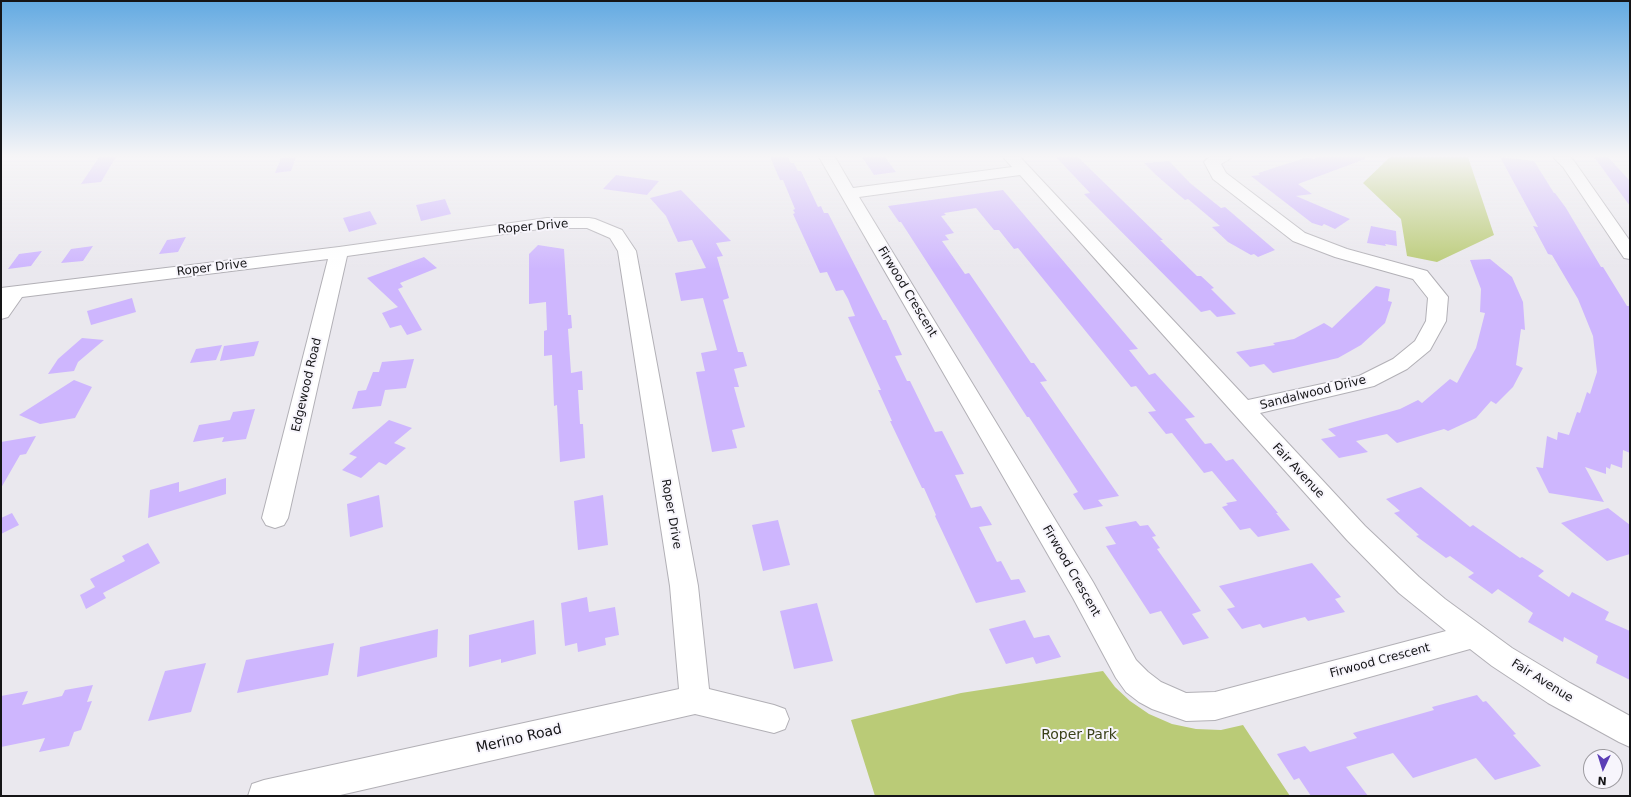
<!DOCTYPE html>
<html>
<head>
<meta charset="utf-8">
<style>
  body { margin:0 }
  #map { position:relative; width:1631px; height:797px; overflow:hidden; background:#eae8ee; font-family:"DejaVu Sans",sans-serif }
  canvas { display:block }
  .frame { position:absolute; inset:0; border:2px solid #151517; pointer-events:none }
  .north { position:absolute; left:1583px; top:749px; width:40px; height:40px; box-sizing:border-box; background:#f7f5fc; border:1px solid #9d9ba0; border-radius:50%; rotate:184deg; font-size:11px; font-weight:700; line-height:16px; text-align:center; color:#151517 }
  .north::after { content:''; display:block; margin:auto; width:14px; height:18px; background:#5b3eb6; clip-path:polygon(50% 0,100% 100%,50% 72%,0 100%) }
</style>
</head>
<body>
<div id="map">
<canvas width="1631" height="797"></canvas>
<div class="frame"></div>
<div class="north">N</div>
</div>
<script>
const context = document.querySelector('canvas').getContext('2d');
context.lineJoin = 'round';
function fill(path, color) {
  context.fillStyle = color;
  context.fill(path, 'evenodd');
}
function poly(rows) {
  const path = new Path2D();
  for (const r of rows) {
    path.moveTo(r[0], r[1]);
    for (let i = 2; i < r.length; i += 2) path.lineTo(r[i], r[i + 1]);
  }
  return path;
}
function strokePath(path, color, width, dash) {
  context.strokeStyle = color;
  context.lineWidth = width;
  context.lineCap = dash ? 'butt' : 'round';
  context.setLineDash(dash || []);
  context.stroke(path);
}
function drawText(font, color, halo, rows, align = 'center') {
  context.font = font + ' "DejaVu Sans",sans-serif';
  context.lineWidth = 4;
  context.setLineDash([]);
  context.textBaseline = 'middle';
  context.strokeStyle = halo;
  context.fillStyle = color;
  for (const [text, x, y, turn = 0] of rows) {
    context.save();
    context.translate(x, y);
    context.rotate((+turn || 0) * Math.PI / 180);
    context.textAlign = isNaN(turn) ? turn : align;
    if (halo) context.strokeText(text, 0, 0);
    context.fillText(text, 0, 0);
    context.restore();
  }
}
fill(poly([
  [1390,157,1468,157,1494,235,1437,262,1407,256,1401,219,1363,183],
  [1103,671,1115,687,1130,701,1149,714,1172,724,1196,729,1221,730,1243,725,1290,796,875,796,851,720,961,693]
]), '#bacb77');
fill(poly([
  [99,157,116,157,101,182,81,184],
  [296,157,291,171,275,173,281,158],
  [770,157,788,157,791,163,794,163,798,171,801,171,818,207,821,206,824,213,828,213,883,320,886,320,902,355,895,356,907,381,910,381,935,432,942,431,964,474,955,475,971,508,981,506,992,525,979,527,997,562,1001,561,1011,580,1019,579,1026,592,976,603,935,516,936,515,924,488,922,488,890,421,892,421,878,390,881,390,848,317,855,316,848,299,843,290,836,291,827,272,820,273,793,214,795,213,793,210,795,209,783,180,780,180],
  [862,157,885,157,896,172,874,175],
  [1056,157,1078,157,1163,240,1160,240,1197,276,1201,276,1214,288,1211,289,1236,314,1217,317,1210,310,1201,312,1084,194,1090,193],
  [1308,157,1314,159,1317,157,1365,157,1365,159,1298,184,1312,194,1296,196,1350,219,1335,229,1324,224,1322,226,1312,223,1251,176,1260,175,1258,173],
  [1500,157,1534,161,1554,193,1555,193,1566,208,1601,267,1603,267,1627,306,1630,306,1630,453,1623,450,1622,468,1611,464,1610,469,1606,467,1606,474,1585,467,1604,502,1549,493,1536,467,1543,468,1547,436,1557,440,1558,432,1569,435,1577,412,1580,413,1587,392,1590,394,1597,372,1593,336,1578,299,1552,255,1548,254,1533,226,1538,227],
  [1594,157,1608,157,1630,181,1630,206],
  [1169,161,1190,183,1221,208,1225,207,1275,250,1258,257,1254,254,1251,255,1228,242,1212,227,1220,226,1188,199,1185,200,1179,195,1156,175,1144,163],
  [616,175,659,181,647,195,603,189],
  [681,190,731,241,716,243,723,256,717,257,729,298,723,300,738,352,743,352,747,366,734,369,739,387,734,387,745,427,732,430,737,448,712,452,696,372,705,371,701,353,717,350,703,298,681,301,675,273,706,268,692,240,678,242,666,216,650,198],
  [1003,190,1138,349,1129,350,1149,375,1155,373,1195,417,1185,419,1205,444,1211,443,1226,461,1233,459,1278,513,1276,513,1290,530,1258,537,1250,528,1240,530,1222,507,1228,505,1226,503,1237,501,1212,471,1204,473,1172,433,1166,434,1148,412,1156,411,1136,386,1131,387,1018,248,1014,249,999,230,994,230,976,208,944,213,946,215,941,216,954,233,945,235,949,240,942,241,965,274,969,273,1031,363,1034,363,1047,381,1040,382,1119,496,1098,500,1103,506,1084,510,1073,494,1078,492,1029,417,1027,417,901,222,899,222,888,206],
  [445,199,451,214,421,221,416,205],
  [370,211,377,224,349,232,343,218],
  [1371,226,1396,231,1397,246,1385,244,1386,246,1367,243],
  [186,237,178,252,159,254,167,240],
  [538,245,564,249,568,315,571,315,572,328,568,329,571,373,582,371,583,390,578,390,580,424,583,424,585,458,560,462,557,405,554,406,552,355,544,356,544,331,547,330,546,302,529,304,529,254],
  [93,246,83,261,61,263,71,249],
  [42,251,31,266,8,269,19,254],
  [424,257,437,268,400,283,403,287,398,289,422,330,407,335,401,325,390,328,382,313,398,307,367,278],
  [1490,259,1512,277,1523,302,1525,330,1521,329,1516,365,1523,368,1513,387,1496,404,1491,401,1476,418,1448,431,1444,429,1397,443,1387,434,1356,441,1368,452,1339,458,1321,439,1336,436,1328,429,1400,409,1418,400,1422,403,1450,379,1457,383,1476,348,1485,313,1480,312,1481,289,1470,260],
  [1376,286,1390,289,1388,301,1392,302,1385,323,1361,345,1338,358,1273,373,1264,364,1250,367,1236,352,1275,345,1273,343,1294,339,1324,323,1332,328],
  [132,298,136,312,91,325,87,311],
  [82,338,104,340,78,362,74,371,48,374,58,359],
  [259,341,254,356,220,361,224,346],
  [222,345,216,360,190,363,196,349],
  [414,359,406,388,385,390,381,406,352,409,358,391,366,390,373,372,379,372,382,362],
  [74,380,92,387,75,418,40,424,19,415],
  [255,409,246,439,222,442,224,437,193,442,199,425,230,420,233,412],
  [389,420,412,428,394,443,406,448,386,465,379,462,361,478,342,470,357,457,349,454],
  [36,436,26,454,20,455,1,488,1,442],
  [226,478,226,494,148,518,150,490,179,482,179,492],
  [1421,487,1470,527,1473,525,1520,558,1522,557,1544,571,1538,576,1569,597,1572,592,1609,612,1605,620,1630,631,1630,680,1596,663,1598,656,1564,637,1563,642,1528,622,1533,613,1498,589,1492,594,1468,577,1474,573,1450,556,1446,558,1416,536,1419,535,1394,513,1400,511,1386,499],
  [379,495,383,527,350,537,347,504],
  [603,495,608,545,578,550,574,501],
  [1608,508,1630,525,1630,554,1607,561,1561,523],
  [12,513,19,525,1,534,1,518],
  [778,520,790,565,763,571,752,525],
  [1136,521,1140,526,1148,525,1156,536,1152,537,1160,548,1157,549,1201,611,1192,614,1209,638,1183,645,1161,611,1150,614,1106,546,1116,544,1105,527],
  [148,543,160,563,103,593,106,598,86,609,80,595,95,587,90,579,125,561,122,556],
  [1312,563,1341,597,1335,599,1345,612,1308,621,1305,617,1263,628,1260,624,1242,629,1227,609,1235,607,1219,586],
  [587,597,589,612,615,607,619,635,605,638,606,645,578,652,577,643,565,646,561,603],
  [817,603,833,661,794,669,780,611],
  [534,620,536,654,501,663,501,659,469,667,469,635],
  [1025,620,1034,638,1049,635,1061,657,1036,664,1033,657,1006,664,989,629],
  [438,629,437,657,357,677,360,647],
  [334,643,328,675,237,693,246,660],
  [206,663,191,712,148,721,165,671],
  [93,685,87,702,92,701,81,730,74,732,69,746,39,752,45,738,1,747,1,696,28,691,22,705,62,696,65,690],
  [1477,695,1483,702,1486,701,1516,734,1513,735,1541,766,1495,780,1476,758,1413,778,1393,753,1346,767,1368,796,1311,796,1299,778,1294,780,1277,754,1305,746,1310,752,1357,738,1353,733,1434,710,1432,707]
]), '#ceb6fe');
const minor = poly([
  [819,157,835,157,853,188,1012,167,1003,157,1020,157,1248,400,1359,376,1393,359,1415,341,1426,321,1428,298,1413,279,1335,257,1293,241,1213,179,1204,162,1207,159,1210,157,1231,157,1228,160,1221,164,1226,173,1305,233,1347,249,1427,271,1448,297,1446,321,1430,350,1407,369,1374,386,1260,413,1365,526,1419,577,1445,599,1512,648,1570,683,1630,716,1630,747,1619,742,1548,703,1492,666,1470,649,1215,720,1186,721,1152,709,1139,702,1126,692,1116,678,1073,598,819,157],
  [1020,175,1347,540,1399,593,1446,631,1215,692,1186,693,1161,682,1148,672,1136,660,1093,582,859,197,1020,175],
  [1553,157,1570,157,1574,161,1630,241,1630,259,1624,258,1563,167,1553,157],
  [547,218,589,218,595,219,622,230,636,251,698,586,709,689,774,705,785,709,789,719,785,729,774,733,695,714,336,796,248,796,252,784,264,780,679,689,670,586,618,251,610,238,587,228,547,228,347,256,288,518,284,525,275,528,266,525,262,518,328,259,22,297,8,317,1,319,1,288,339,247,547,218]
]);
strokePath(minor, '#b2b0b6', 2);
fill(minor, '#fff');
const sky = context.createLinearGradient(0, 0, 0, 269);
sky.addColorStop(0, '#63aae2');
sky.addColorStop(0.58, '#f6f5f7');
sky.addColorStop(1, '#f6f5f700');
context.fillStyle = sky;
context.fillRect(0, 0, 1631, 269);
drawText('12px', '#151517', '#f7f5fc', [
  ["Roper Drive",533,227,-5],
  ["Roper Drive",212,268,-7],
  ["Firwood Crescent",907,292,59],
  ["Edgewood Road",307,385,-77],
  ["Sandalwood Drive",1313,393,-14],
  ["Fair Avenue",1298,471,47],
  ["Roper Drive",671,514,80],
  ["Firwood Crescent",1071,571,60],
  ["Firwood Crescent",1380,661,-15],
  ["Fair Avenue",1542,681,32]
]);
drawText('14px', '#3a4118', '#f7f5fc', [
  ["Roper Park",1079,735]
]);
drawText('14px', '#151517', '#f7f5fc', [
  ["Merino Road",519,739,-13]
]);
</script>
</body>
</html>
